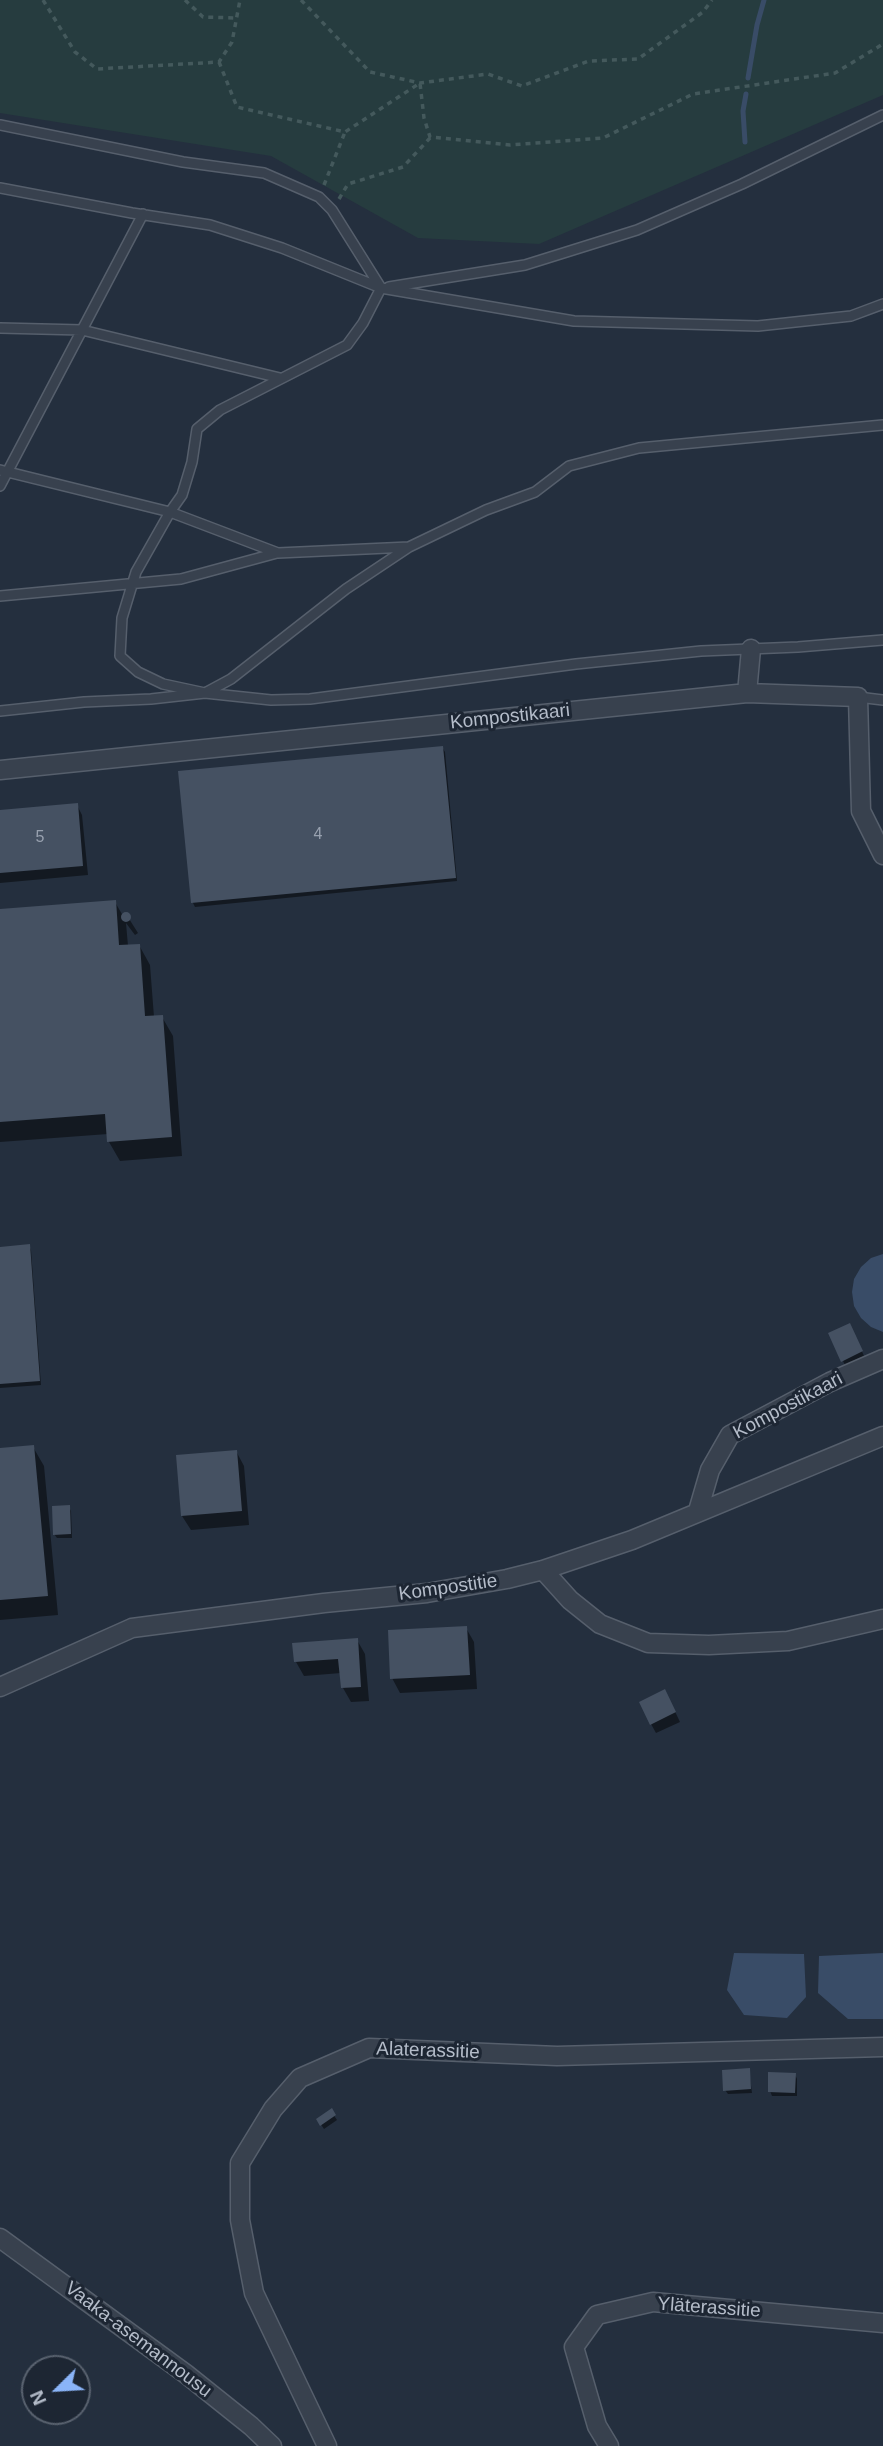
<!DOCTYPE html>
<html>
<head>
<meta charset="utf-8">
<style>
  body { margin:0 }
  #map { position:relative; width:883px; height:2446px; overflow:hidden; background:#242f3e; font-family:Helvetica,sans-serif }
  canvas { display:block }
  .north { position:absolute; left:21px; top:2355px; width:70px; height:70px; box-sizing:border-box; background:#1d2633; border:2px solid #59626f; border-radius:50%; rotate:246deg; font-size:19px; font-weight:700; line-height:28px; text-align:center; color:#b4bcc9 }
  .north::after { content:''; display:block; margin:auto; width:24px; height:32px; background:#8ab4f8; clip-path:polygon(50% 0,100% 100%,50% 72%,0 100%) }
</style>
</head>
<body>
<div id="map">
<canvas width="883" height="2446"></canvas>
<div class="north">N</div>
</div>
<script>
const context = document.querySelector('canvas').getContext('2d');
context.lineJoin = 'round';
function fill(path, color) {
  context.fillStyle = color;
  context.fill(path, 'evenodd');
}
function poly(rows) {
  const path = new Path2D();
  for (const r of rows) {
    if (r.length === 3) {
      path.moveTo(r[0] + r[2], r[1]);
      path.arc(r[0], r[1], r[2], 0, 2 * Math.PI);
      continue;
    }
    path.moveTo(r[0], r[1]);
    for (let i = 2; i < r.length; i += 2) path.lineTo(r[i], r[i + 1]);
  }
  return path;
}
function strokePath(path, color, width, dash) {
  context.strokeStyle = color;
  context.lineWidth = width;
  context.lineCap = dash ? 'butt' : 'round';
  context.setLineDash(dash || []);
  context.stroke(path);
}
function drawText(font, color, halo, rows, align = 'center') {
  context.font = font + ' Helvetica,sans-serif';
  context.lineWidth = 6;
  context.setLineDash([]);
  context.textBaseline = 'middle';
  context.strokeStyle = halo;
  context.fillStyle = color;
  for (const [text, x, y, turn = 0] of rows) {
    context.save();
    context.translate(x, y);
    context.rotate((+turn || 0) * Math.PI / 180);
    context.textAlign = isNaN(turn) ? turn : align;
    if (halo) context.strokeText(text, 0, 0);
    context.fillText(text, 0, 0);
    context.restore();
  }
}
fill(poly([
  [0,0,883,0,883,95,539,244,418,238,271,156,0,113]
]), '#263c3f');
fill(poly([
  [883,1254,883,1332,871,1327,861,1318,854,1306,852,1292,854,1279,861,1267,871,1258],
  [734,1953,804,1954,806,1997,787,2018,744,2015,727,1990],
  [883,1953,883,2019,848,2019,818,1993,819,1956]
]), '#394c67');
fill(poly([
  [442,747,445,752,457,881,195,907,193,903,180,773],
  [77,805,82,815,88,875,0,883,0,812],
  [115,902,123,916,126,914,138,933,135,935,126,923,128,946,139,945,150,965,154,1017,162,1017,173,1036,182,1156,120,1161,109,1142,108,1134,0,1142,0,910],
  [29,1246,31,1250,41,1385,0,1388,0,1248],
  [852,1329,864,1356,845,1365,843,1361],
  [33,1447,44,1466,58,1615,0,1620,0,1450],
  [236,1451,244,1466,249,1525,191,1530,182,1516],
  [69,1507,71,1511,72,1538,57,1538,54,1534],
  [466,1628,474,1642,477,1689,400,1693,392,1678],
  [357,1640,365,1654,369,1701,351,1702,343,1688,341,1673,304,1676,296,1662],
  [670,1701,680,1722,656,1733,651,1724],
  [749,2070,752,2093,728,2094,725,2090],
  [795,2074,797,2079,797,2096,772,2096,770,2091],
  [331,2111,337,2120,324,2129,318,2120]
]), '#0007');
strokePath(poly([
  [748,78,757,25,764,0],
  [745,142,743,111,746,94]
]), '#394c67', 5);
fill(poly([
  [443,746,456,878,191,903,178,771],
  [78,803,83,866,0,873,0,810],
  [116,900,119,945,140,944,145,1016,163,1015,172,1137,107,1142,105,1114,0,1122,0,909],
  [126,917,5],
  [30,1244,40,1381,0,1384,0,1247],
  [850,1323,863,1351,841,1362,828,1333],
  [34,1445,48,1596,0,1600,0,1448],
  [237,1450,242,1511,181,1516,176,1455],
  [70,1505,71,1534,53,1535,52,1506],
  [467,1626,470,1675,390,1679,388,1630],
  [358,1638,361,1687,341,1688,338,1659,294,1662,292,1643],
  [665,1689,676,1712,650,1725,639,1702],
  [750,2068,751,2089,723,2091,722,2070],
  [768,2072,796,2073,795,2093,768,2092],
  [332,2108,336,2115,320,2126,316,2119]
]), '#455162');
const lane = poly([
  [0,125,183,162,264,173,319,197,332,210,381,288,363,323,347,345,220,410,197,429,192,462,182,495,170,512,136,572,122,618,120,656,138,672,163,684,205,693,271,700,310,699,576,664,701,651,798,647,883,640],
  [0,188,132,213,210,225,282,248,381,288,574,321,758,326,851,316,883,304],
  [389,287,525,265,637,230,742,184,883,115],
  [0,328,82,330,280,378],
  [0,470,170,512,278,553,409,547],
  [0,486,143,214],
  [0,596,181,579,277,553],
  [858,697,883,700],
  [0,711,84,702,151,699,205,693,231,679,346,589,409,547,486,510,535,492,569,466,639,448,883,425]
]);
const street = poly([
  [747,693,751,649],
  [0,770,747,693,858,697,861,811,883,855],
  [698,1511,710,1470,730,1435,830,1382,883,1359],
  [543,1570,570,1600,600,1624,648,1643,709,1645,788,1641,883,1619],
  [0,1687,132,1628,324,1603,427,1593,507,1579,543,1570,632,1540,883,1436],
  [0,2238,186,2374,251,2426,272,2446],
  [327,2446,254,2293,240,2220,240,2163,273,2109,300,2078,369,2048,557,2056,883,2047],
  [609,2446,597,2426,574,2347,597,2315,653,2302,883,2323]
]);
strokePath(lane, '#565f6c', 12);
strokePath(street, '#565f6c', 21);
strokePath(poly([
  [43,0,75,52,97,69,219,62,232,42,240,0],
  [185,0,203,17,237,18],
  [301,0,370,72,420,83,488,74,522,86,589,61,638,59,703,12,712,0],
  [219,62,237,107,345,132,420,83,424,118,430,137,510,145,603,138,693,94,835,73,883,44],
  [324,185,345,132],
  [339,199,348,184,403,167,430,138]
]), '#44595c', 3.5, [5, 5]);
strokePath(lane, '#38414e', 9);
strokePath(street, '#38414e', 18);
drawText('16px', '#98a1af', null, [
  ["4",318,835],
  ["5",40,838]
]);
drawText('19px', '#b4bcc9', '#1d2633', [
  ["Kompostikaari",510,717,-6],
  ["Kompostikaari",788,1406,-28],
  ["Kompostitie",448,1588,-8],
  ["Alaterassitie",428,2051,2],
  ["Yläterassitie",709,2308,4],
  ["Vaaka-asemannousu",138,2340,37]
]);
</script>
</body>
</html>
